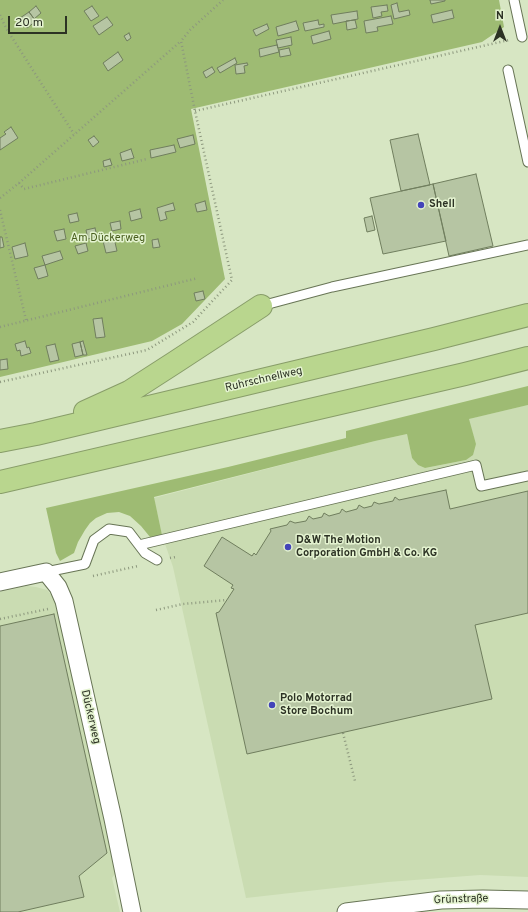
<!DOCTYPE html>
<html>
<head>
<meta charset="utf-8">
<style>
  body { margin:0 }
  #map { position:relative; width:528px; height:912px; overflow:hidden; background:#d7e6c3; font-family:Overpass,sans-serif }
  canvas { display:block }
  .north { position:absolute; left:480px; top:8px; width:40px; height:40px; -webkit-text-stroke:3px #e4f3d0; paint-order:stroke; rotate:0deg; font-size:11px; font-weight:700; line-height:16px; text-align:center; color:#2c3224 }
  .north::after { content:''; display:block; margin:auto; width:14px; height:18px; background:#2c3224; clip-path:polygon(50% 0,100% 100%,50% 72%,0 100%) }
  .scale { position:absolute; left:8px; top:16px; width:59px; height:18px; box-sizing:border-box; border:2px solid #2c3224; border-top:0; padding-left:5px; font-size:12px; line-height:14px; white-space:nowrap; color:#2c3224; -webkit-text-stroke:3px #e4f3d0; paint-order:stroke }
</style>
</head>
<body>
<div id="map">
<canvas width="528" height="912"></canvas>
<div class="north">N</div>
<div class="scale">20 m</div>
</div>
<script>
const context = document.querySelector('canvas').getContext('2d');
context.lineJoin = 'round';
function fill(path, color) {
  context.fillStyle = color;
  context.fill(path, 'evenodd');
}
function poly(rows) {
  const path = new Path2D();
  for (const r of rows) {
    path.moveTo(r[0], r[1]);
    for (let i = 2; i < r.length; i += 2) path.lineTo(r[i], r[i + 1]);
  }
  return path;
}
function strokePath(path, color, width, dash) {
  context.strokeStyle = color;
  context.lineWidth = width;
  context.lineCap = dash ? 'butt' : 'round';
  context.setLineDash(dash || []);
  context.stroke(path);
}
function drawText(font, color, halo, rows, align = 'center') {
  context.font = font + ' Overpass,sans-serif';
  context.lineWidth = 3;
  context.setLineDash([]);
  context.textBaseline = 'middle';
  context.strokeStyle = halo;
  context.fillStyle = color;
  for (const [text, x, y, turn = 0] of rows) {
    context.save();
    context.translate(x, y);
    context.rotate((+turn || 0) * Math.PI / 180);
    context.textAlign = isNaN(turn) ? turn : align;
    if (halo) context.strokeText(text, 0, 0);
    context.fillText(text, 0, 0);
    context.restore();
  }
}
fill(poly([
  [528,405,528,877,480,875,388,882,246,898,173,567,162,535,154,498,375,441,407,434,412,458,418,465,425,468,466,460,476,444,468,419],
  [27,586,36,587,47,590,55,599,63,614,117,871,112,878,120,912,0,912,0,592]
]), '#cadcb2');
fill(poly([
  [0,0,499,0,504,27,482,42,191,109,225,279,182,324,152,341,0,377],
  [528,386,528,405,469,419,476,444,473,455,466,460,425,468,418,465,412,458,407,434,375,441,154,497,162,535,150,537,141,526,130,516,119,512,107,513,96,518,90,523,85,530,78,542,74,553,60,561,56,553,46,508,228,467,346,438,346,431]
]), '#9ebb73');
const building = poly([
  [430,0,445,0,445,1,431,4,430,0],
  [397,3,399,12,409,10,410,15,394,19,391,5,397,3],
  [387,5,388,11,381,12,382,16,373,18,371,7,387,5],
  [36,6,41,13,34,19,29,12,36,6],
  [92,6,99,16,91,21,84,11,92,6],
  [452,10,454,18,433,23,431,15,452,10],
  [357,11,358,19,333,24,331,15,357,11],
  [29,12,36,21,27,28,20,18,29,12],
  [391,16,393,24,377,27,378,31,366,33,364,21,391,16],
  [107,17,113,25,99,35,93,26,107,17],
  [318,20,319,25,324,24,324,27,305,31,303,23,318,20],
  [355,20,357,28,347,30,346,21,355,20],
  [296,21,299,30,278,36,276,27,296,21],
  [267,24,269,29,256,36,253,30,267,24],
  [329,31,331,39,313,44,311,36,329,31],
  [129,33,131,38,127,41,124,36,129,33],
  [291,37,292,45,278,48,276,40,291,37],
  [277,45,279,52,260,57,259,49,277,45],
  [289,48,291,55,280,57,279,50,289,48],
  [118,52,123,60,108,71,103,63,118,52],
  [235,58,237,63,220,73,217,68,235,58],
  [247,63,248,65,244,66,245,73,236,74,235,65,247,63],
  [212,67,215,72,206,78,203,72,212,67],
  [11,127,18,138,0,150,0,138,6,134,4,132,11,127],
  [418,134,430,185,401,191,390,140,418,134],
  [193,135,195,144,180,148,177,139,193,135],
  [94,136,99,142,93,147,88,140,94,136],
  [174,145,176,152,151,158,150,150,174,145],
  [131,149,134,158,122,161,120,153,131,149],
  [110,159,112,165,104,167,103,161,110,159],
  [476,174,493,246,449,256,433,184,476,174],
  [433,184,446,241,383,254,370,198,433,184],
  [205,201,207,210,197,212,195,204,205,201],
  [173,203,175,210,165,212,167,219,160,221,157,208,173,203],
  [140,209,142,218,131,221,129,212,140,209],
  [77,213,79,221,70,223,68,215,77,213],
  [372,216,375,230,367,232,364,218,372,216],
  [120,221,121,229,112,231,110,223,120,221],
  [95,228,97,236,88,239,86,230,95,228],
  [64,229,66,239,57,241,54,231,64,229],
  [0,237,2,237,4,247,0,248,0,237],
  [114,238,117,251,106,253,103,241,114,238],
  [158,239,160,247,153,248,152,240,158,239],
  [25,243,28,256,15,259,12,247,25,243],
  [86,243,88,251,78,254,75,246,86,243],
  [60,251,63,259,45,265,42,256,60,251],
  [45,265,48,276,38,279,34,268,45,265],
  [203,291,205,299,196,301,194,293,203,291],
  [102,318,105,337,96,338,93,319,102,318],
  [25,341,27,348,29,347,31,353,21,356,20,350,17,351,15,344,25,341],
  [83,341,87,355,83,355,80,342,83,341],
  [80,342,83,355,75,357,72,344,80,342],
  [55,344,59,360,50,362,46,346,55,344],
  [7,359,8,369,0,370,0,360,7,359],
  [446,490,450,509,528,491,528,613,475,625,492,699,247,754,216,613,219,612,234,589,231,588,233,585,204,566,222,537,252,556,254,553,256,555,271,531,270,529,287,525,290,521,295,523,306,521,309,516,313,519,322,517,324,513,329,516,340,513,342,509,346,512,357,509,359,505,364,508,372,506,374,502,379,504,393,501,395,497,399,500,446,490],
  [54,614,107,853,79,876,84,897,18,912,0,912,0,626,54,614]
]);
fill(building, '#b6c5a3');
strokePath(building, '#707e5e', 1);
const lane = poly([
  [514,0,522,37],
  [508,70,528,162],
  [261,306,332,287,528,245],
  [139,545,476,465,481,486,528,476],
  [46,572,85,564,94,540,109,529,129,532,145,553,157,560]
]);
const street = poly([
  [0,582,46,572,58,587,64,601,113,819,132,912],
  [346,912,441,900,483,899,528,900]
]);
const highway = poly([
  [85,412,129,392,174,363,261,306],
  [0,441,36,434,434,339,528,315],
  [0,482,465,374,528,358]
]);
strokePath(lane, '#687556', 11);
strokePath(street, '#687556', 19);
strokePath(highway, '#889d69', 24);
strokePath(poly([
  [0,15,6,28,34,72,74,134],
  [195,111,509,40],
  [19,183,24,189,147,159],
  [0,198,19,183,181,41],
  [0,210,26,320],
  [0,327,198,278],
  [0,382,147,350,193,322,232,280,195,111,181,41,190,30,223,0],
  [170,558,176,557],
  [93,576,138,566],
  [156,610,183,604,227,600],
  [0,619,48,609],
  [343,733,355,781]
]), '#8d987e', 2.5, [1, 3]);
strokePath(lane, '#fff', 9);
strokePath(street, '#fff', 17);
strokePath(highway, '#b9d68e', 22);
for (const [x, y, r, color] of [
  [421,205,4,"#4344b9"],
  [288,547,4,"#4344b9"],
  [272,705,4,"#4344b9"]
]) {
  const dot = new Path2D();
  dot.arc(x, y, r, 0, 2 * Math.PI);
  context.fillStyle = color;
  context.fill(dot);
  strokePath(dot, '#e4f3d0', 1.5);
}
drawText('bold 11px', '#2c3224', '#e4f3d0', [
  ["Shell",429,205],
  ["D&W The Motion",296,541],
  ["Corporation GmbH & Co. KG",296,554],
  ["Polo Motorrad",280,699],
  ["Store Bochum",280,712]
], 'left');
drawText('11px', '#495f1f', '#e4f3d0', [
  ["Am Dückerweg",108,239]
]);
drawText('11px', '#2c3224', '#e4f3d0', [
  ["Ruhrschnellweg",264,380,-13],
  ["Dückerweg",90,717,77],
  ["Grünstraße",461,900,-2]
]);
</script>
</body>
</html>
